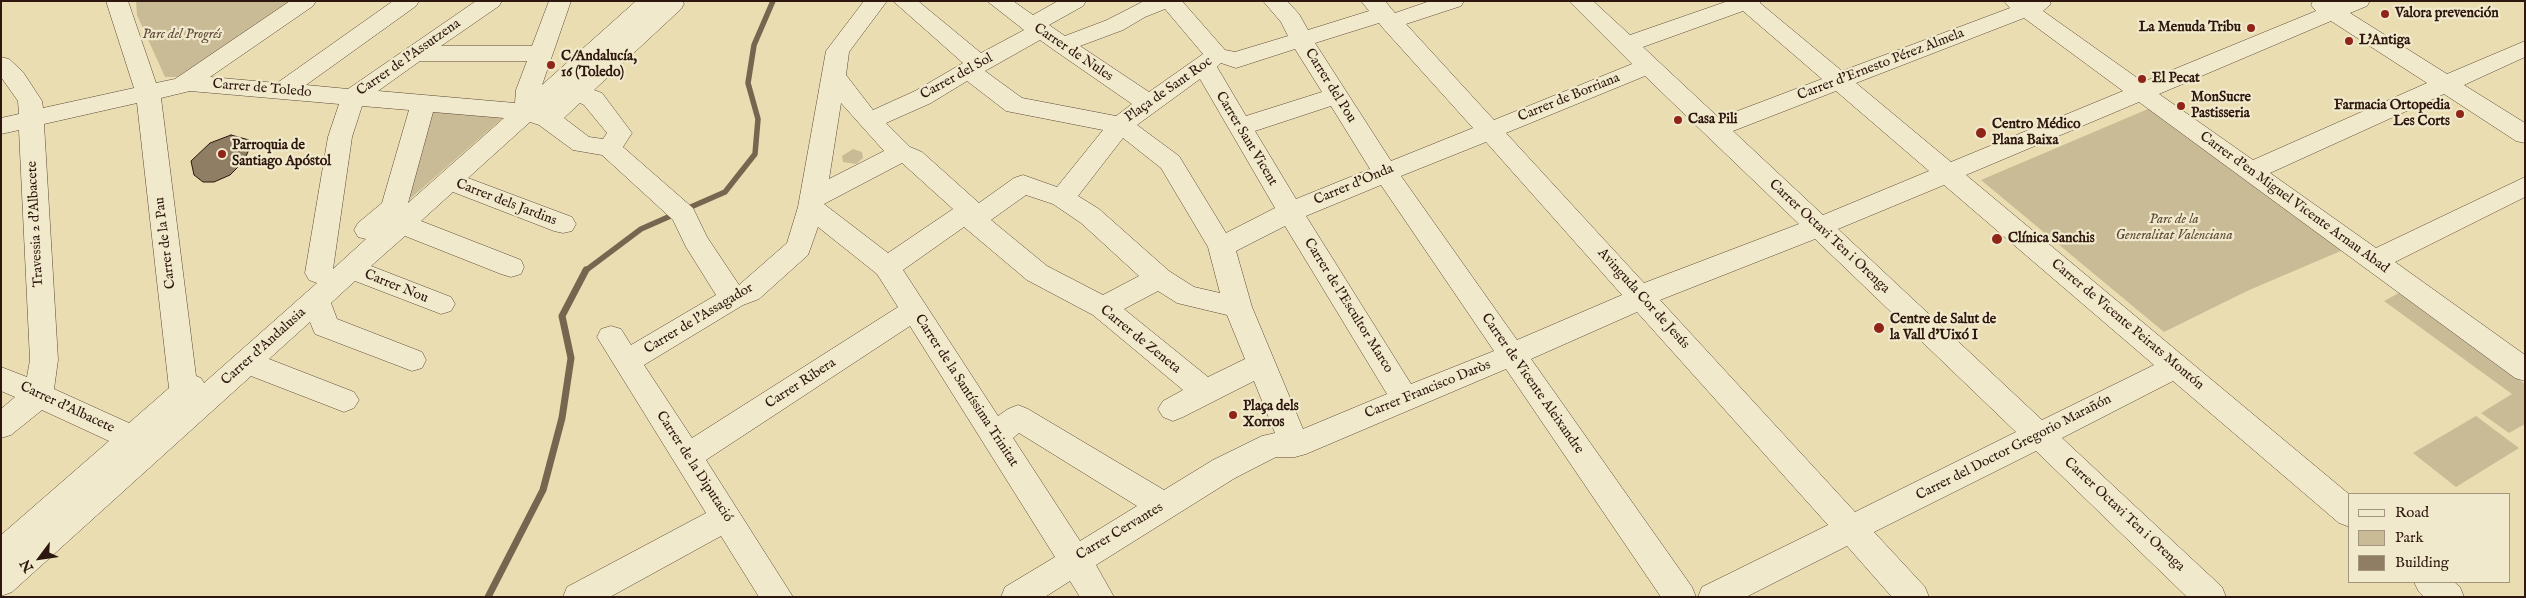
<!DOCTYPE html>
<html>
<head>
<meta charset="utf-8">
<style>
  body { margin:0 }
  #map { position:relative; width:2526px; height:598px; overflow:hidden; background:#e9ddb1; font-family:"IM FELL English",serif }
  canvas { display:block }
  .frame { position:absolute; inset:0; border:2px solid #2d170e; pointer-events:none }
  .legend { position:absolute; left:2348px; top:493px; width:162px; height:90px; box-sizing:border-box; background:#f1e9cc; border:1px solid #a39580; margin:0; padding:6px 9px; list-style:none; font-size:15px; color:#2d170e }
  .legend li { display:flex; align-items:center; gap:10px; height:25px }
  .legend b { width:25px; border:1px solid #a39580 }
  .north { position:absolute; left:15px; top:533px; width:50px; height:50px; -webkit-text-stroke:4px #f1e9cc; paint-order:stroke; rotate:239deg; font-size:14px; font-weight:700; line-height:20px; text-align:center; color:#2d170e }
  .north::after { content:''; display:block; margin:auto; width:18px; height:22px; background:#2d170e; clip-path:polygon(50% 0,100% 100%,50% 72%,0 100%) }
</style>
</head>
<body>
<div id="map">
<canvas width="2526" height="598"></canvas>
<div class="frame"></div>
<ul class="legend">
<li><b style="height:6px;background:#f1e9cc"></b>Road</li>
<li><b style="height:14px;background:#c9bb95"></b>Park</li>
<li><b style="height:14px;background:#8f7e63"></b>Building</li>
</ul>
<div class="north">N</div>
</div>
<script>
const context = document.querySelector('canvas').getContext('2d');
context.lineJoin = 'round';
function fill(path, color) {
  context.fillStyle = color;
  context.fill(path, 'evenodd');
}
function poly(rows) {
  const path = new Path2D();
  for (const r of rows) {
    path.moveTo(r[0], r[1]);
    for (let i = 2; i < r.length; i += 2) path.lineTo(r[i], r[i + 1]);
  }
  return path;
}
function strokePath(path, color, width, dash) {
  context.strokeStyle = color;
  context.lineWidth = width;
  context.lineCap = dash ? 'butt' : 'round';
  context.setLineDash(dash || []);
  context.stroke(path);
}
function drawText(font, color, halo, rows, align = 'center') {
  context.font = font + ' "IM FELL English",serif';
  context.lineWidth = 4.5;
  context.setLineDash([]);
  context.textBaseline = 'middle';
  context.strokeStyle = halo;
  context.fillStyle = color;
  for (const [text, x, y, turn = 0] of rows) {
    context.save();
    context.translate(x, y);
    context.rotate((+turn || 0) * Math.PI / 180);
    context.textAlign = isNaN(turn) ? turn : align;
    if (halo) context.strokeText(text, 0, 0);
    context.fillText(text, 0, 0);
    context.restore();
  }
}
fill(poly([
  [136,1,292,1,179,77,165,77,137,15],
  [2155,106,2350,247,2247,291,2164,332,1981,180],
  [427,111,505,116,403,205],
  [853,149,862,152,863,158,856,164,843,162,842,156],
  [2399,293,2525,384,2525,424,2509,433,2481,413,2512,394,2384,301],
  [2476,416,2519,448,2456,487,2413,453]
]), '#c9bb95');
strokePath(poly([
  [684,210,725,192,755,154,758,119,748,83,754,45,773,1],
  [585,271,641,229,675,214]
]), '#77664f', 5.5);
strokePath(poly([
  [488,597,543,490,562,418,571,358,562,316,586,270]
]), '#77664f', 7);
const building = poly([
  [231,135,249,140,250,147,244,161,230,175,214,182,203,182,194,175,191,161,210,143,231,135]
]);
fill(building, '#8f7e63');
strokePath(building, '#2d170e', 1);
const minor = poly([
  [106,1,128,1,156,83,175,79,290,1,316,1,313,6,210,77,277,83,393,1,419,1,416,6,306,85,348,89,476,1,502,1,499,6,441,46,532,46,549,1,571,1,542,85,636,1,682,1,684,4,681,9,594,90,602,93,632,133,623,147,693,208,707,237,739,285,787,243,798,207,826,51,864,1,887,1,849,52,846,75,873,110,915,91,963,63,893,1,918,1,981,53,1024,30,987,1,1013,1,1033,15,1058,1,1086,1,1083,6,1049,25,1065,36,1107,20,1144,1,1182,1,1225,50,1235,52,1288,36,1281,22,1263,1,1287,1,1299,14,1308,30,1369,11,1361,1,1385,1,1395,13,1430,1,1464,1,1461,6,1406,24,1494,120,1632,64,1569,1,1593,1,1630,35,1728,1,1761,1,1760,3,1842,71,2010,8,2004,1,2049,1,2051,4,2043,11,2143,82,2316,11,2311,5,2313,1,2370,1,2367,6,2350,13,2447,74,2525,41,2525,57,2464,85,2525,123,2525,143,2516,141,2444,94,2270,173,2376,248,2525,177,2525,197,2395,262,2525,355,2525,381,2515,378,2139,102,1966,175,2350,495,2350,527,2339,523,2173,381,2062,438,2222,587,2226,597,2187,597,2036,451,1874,532,1925,587,1929,597,1892,597,1847,546,1746,597,1698,597,1702,587,1828,525,1637,312,1531,359,1692,587,1696,597,1661,597,1506,369,1306,454,1295,457,1276,457,1235,478,1096,565,1114,597,1080,597,1070,581,1045,597,1001,597,1005,587,1055,557,910,326,706,460,793,597,759,597,721,536,610,597,563,597,567,587,706,513,597,337,601,329,611,326,621,329,631,345,716,295,686,247,673,220,602,155,573,150,539,125,530,122,468,178,572,217,576,224,572,231,563,233,554,231,453,192,421,221,521,260,524,267,521,274,511,277,501,274,405,236,371,266,451,297,455,304,451,311,441,314,355,281,331,303,337,319,422,352,426,360,422,368,412,371,315,334,310,322,269,359,354,392,359,400,354,408,344,412,251,376,12,592,1,596,1,535,109,441,42,410,11,435,1,438,1,409,15,397,1,391,1,367,27,377,30,360,19,130,1,134,1,118,19,114,18,101,1,77,1,57,9,59,23,72,42,101,43,108,134,88,106,1],
  [1165,9,1203,54,1149,92,1080,46,1123,30,1145,17,1165,9],
  [1743,11,1822,79,1719,118,1643,47,1743,11],
  [2024,18,2123,91,1951,162,1856,83,2024,18],
  [2331,21,2427,83,2253,160,2159,94,2331,21],
  [1379,23,1382,27,1473,128,1391,161,1315,43,1379,23],
  [1040,40,1054,50,1132,104,1116,116,1022,98,985,71,1040,40],
  [1295,49,1322,92,1246,116,1217,67,1221,63,1236,68,1295,49],
  [420,61,527,61,516,90,515,103,378,91,420,61],
  [1645,76,1706,135,1799,224,1644,283,1506,133,1645,76],
  [1200,79,1275,208,1226,233,1179,156,1137,125,1200,79],
  [967,81,1006,111,1103,130,1057,187,1023,175,1014,178,979,203,922,152,910,147,886,123,931,103,967,81],
  [190,91,339,104,328,137,305,273,309,280,317,283,204,383,201,378,196,376,161,98,190,91],
  [1836,91,1929,171,1823,215,1733,131,1836,91],
  [137,103,169,388,129,423,54,389,58,360,44,124,137,103],
  [580,103,584,105,607,133,603,139,589,137,564,118,580,103],
  [841,103,884,151,829,179,841,103],
  [362,106,409,110,382,203,358,223,354,230,358,237,366,239,333,269,352,137,362,106],
  [1331,106,1370,169,1296,199,1255,131,1331,106],
  [433,112,504,118,408,203,433,112],
  [1123,138,1161,168,1208,247,1220,293,1194,287,1169,271,1099,209,1078,196,1123,138],
  [1486,142,1622,295,1517,340,1401,176,1486,142],
  [902,163,953,209,888,253,824,204,902,163],
  [1381,185,1494,351,1411,384,1306,216,1381,185],
  [1944,185,2154,365,2042,420,1838,229,1944,185],
  [1026,195,1053,204,1081,223,1139,276,1103,295,1047,266,991,220,1026,195],
  [1285,226,1387,394,1303,429,1252,307,1236,251,1285,226],
  [818,227,877,274,898,307,692,438,644,365,743,305,759,299,808,255,818,227],
  [964,227,1027,280,1093,315,1183,390,1163,401,1158,409,1163,417,1173,421,1183,417,1254,381,1275,433,1262,436,1213,460,1164,490,1028,409,1018,405,1008,409,998,416,903,270,964,227],
  [1815,239,2016,432,1855,512,1660,300,1815,239],
  [1158,291,1177,303,1227,315,1245,359,1208,377,1124,309,1158,291],
  [1019,433,1137,506,1080,541,1013,438,1019,433],
  [2414,582,2454,582,2460,587,2464,597,2424,597,2419,592,2414,582]
]);
strokePath(minor, '#5c4837', 1);
fill(minor, '#f1e9cc');
for (const [x, y, r, color] of [
  [2385,14,5,"#8f2418"],
  [2251,28,5,"#8f2418"],
  [2349,41,5,"#8f2418"],
  [551,65,5,"#8f2418"],
  [2142,79,5,"#8f2418"],
  [2181,106,5,"#8f2418"],
  [2460,114,5,"#8f2418"],
  [1678,120,5,"#8f2418"],
  [1981,133,6,"#8f2418"],
  [222,154,5,"#8f2418"],
  [1997,239,6,"#8f2418"],
  [1879,328,6,"#8f2418"],
  [1233,415,5,"#8f2418"]
]) {
  const dot = new Path2D();
  dot.arc(x, y, r, 0, 2 * Math.PI);
  context.fillStyle = color;
  context.fill(dot);
  strokePath(dot, '#f1e9cc', 2);
}
drawText('bold 14px', '#2d170e', '#f1e9cc', [
  ["Valora prevención",2395,14],
  ["La Menuda Tribu",2241,28,"right"],
  ["L'Antiga",2359,41],
  ["C/Andalucía,",561,57],
  ["16 (Toledo)",561,73],
  ["El Pecat",2152,79],
  ["MonSucre",2191,98],
  ["Pastisseria",2191,114],
  ["Farmacia Ortopedia",2450,106,"right"],
  ["Les Corts",2450,122,"right"],
  ["Casa Pili",1688,120],
  ["Centro Médico",1992,125],
  ["Plana Baixa",1992,141],
  ["Parroquia de",232,146],
  ["Santiago Apóstol",232,162],
  ["Clínica Sanchis",2008,239],
  ["Centre de Salut de",1890,320],
  ["la Vall d'Uixó I",1890,336],
  ["Plaça dels",1243,407],
  ["Xorros",1243,423]
], 'left');
drawText('italic 14px', '#5c4836', '#f1e9cc', [
  ["Parc del Progrés",182,35],
  ["Parc de la",2174,220],
  ["Generalitat Valenciana",2174,236]
]);
drawText('14px', '#2d170e', '#f1e9cc', [
  ["Carrer de Nules",1073,53,34],
  ["Carrer de l'Assutzena",409,58,-35],
  ["Carrer d'Ernesto Pérez Almela",1881,65,-21],
  ["Carrer del Sol",957,77,-29],
  ["Carrer del Pou",1330,86,58],
  ["Carrer de Toledo",262,89,5],
  ["Plaça de Sant Roc",1169,90,-35],
  ["Carrer de Borriana",1569,98,-22],
  ["Carrer Sant Vicent",1246,139,59],
  ["Carrer d'Onda",1354,185,-23],
  ["Carrer dels Jardins",506,203,21],
  ["Carrer d'en Miguel Vicente Arnau Abad",2294,203,36],
  ["Travessia 2 d'Albacete",36,224,-93],
  ["Carrer Octavi Ten i Orenga",1829,237,43],
  ["Carrer de la Pau",166,243,-97],
  ["Carrer Nou",396,287,22],
  ["Avinguda Cor de Jesús",1643,299,48],
  ["Carrer de l'Escultor Marco",1348,306,58],
  ["Carrer de l'Assagador",699,319,-31],
  ["Carrer de Vicente Peirats Montón",2127,325,40],
  ["Carrer de Zeneta",1140,340,39],
  ["Carrer d'Andalusia",264,347,-42],
  ["Carrer Ribera",801,384,-33],
  ["Carrer de Vicente Aleixandre",1532,384,55],
  ["Carrer Francisco Daròs",1428,390,-22],
  ["Carrer de la Santíssima Trinitat",966,391,57],
  ["Carrer d'Albacete",67,408,25],
  ["Carrer del Doctor Gregorio Marañón",2014,448,-27],
  ["Carrer de la Diputació",694,467,57],
  ["Carrer Octavi Ten i Orenga",2124,515,43],
  ["Carrer Cervantes",1120,532,-31]
]);
</script>
</body>
</html>
